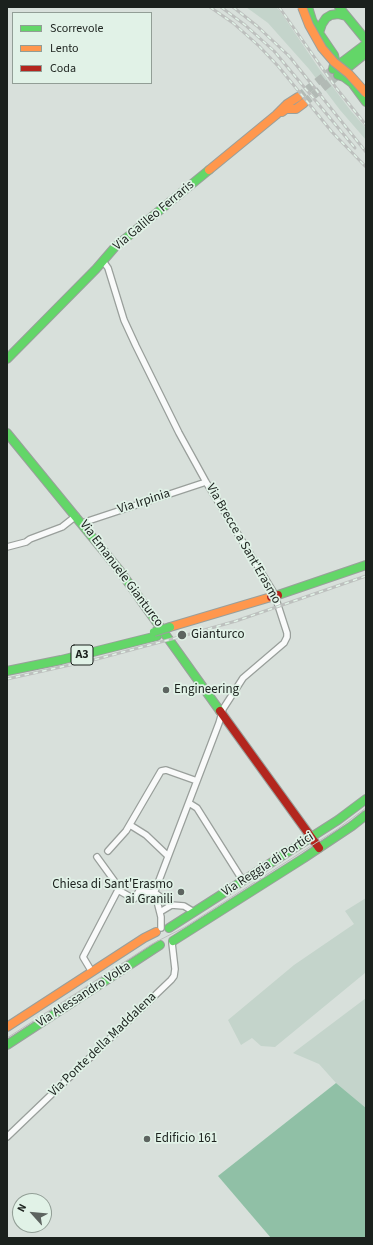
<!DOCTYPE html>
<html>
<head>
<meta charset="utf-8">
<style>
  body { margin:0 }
  #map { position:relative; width:373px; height:1245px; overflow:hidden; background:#d8e0db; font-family:"Source Sans 3",sans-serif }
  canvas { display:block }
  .frame { position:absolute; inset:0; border:8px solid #1b211d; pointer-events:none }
  .legend { position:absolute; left:12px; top:12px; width:140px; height:72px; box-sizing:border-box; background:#e1f2e7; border:1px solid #929e96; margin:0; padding:5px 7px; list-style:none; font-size:12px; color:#1b211d }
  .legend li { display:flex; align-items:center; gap:8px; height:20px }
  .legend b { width:20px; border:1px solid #929e96 }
  .north { position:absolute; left:12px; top:1193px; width:40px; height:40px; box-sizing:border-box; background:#e1f2e7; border:1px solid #929e96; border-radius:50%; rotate:297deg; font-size:11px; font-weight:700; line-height:16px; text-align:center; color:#1b211d }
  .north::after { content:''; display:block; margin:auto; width:14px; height:18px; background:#5d6460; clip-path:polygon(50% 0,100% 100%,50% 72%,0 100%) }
</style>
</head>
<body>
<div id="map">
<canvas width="373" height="1245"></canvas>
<div class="frame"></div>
<ul class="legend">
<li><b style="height:5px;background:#63d668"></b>Scorrevole</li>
<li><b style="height:5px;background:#ff974d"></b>Lento</li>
<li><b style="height:5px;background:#b3261e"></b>Coda</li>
</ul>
<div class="north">N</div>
</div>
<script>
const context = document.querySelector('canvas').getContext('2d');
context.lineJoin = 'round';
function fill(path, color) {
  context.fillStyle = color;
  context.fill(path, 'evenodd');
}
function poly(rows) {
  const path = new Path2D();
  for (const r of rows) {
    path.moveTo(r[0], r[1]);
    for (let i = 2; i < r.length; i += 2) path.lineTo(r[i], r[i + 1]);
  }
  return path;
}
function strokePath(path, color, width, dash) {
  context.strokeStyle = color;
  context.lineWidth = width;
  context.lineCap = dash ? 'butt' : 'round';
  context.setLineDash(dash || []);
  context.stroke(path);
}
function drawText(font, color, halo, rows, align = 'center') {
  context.font = font + ' "Source Sans 3",sans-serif';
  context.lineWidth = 3.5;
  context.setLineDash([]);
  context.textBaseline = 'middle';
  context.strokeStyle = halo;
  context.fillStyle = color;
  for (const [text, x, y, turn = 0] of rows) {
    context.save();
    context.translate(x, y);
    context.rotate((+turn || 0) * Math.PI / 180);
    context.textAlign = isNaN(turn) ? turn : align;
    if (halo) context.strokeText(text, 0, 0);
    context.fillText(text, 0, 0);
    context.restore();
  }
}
fill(poly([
  [246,7,276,7,280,11,320,70,351,111,366,128,366,140,340,110,309,69,268,23],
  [366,898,366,974,365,973,275,1047,261,1046,252,1038,241,1045,228,1020,294,965,354,924,345,911],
  [366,998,366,1108,336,1083,319,1064,293,1053]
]), '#c4d4cb');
fill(poly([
  [336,1083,366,1108,366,1238,271,1238,218,1176]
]), '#90c0a6');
strokePath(poly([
  [298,97,331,71],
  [304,103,336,77]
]), '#b2bab5', 8, [8, 4]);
const street = poly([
  [103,261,108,268,124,320,136,346,179,433,206,482,274,593,287,633,287,637,284,643,243,678,223,709,219,723,155,891,155,893,161,917,161,928],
  [82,523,206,482],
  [7,547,26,542,30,539,62,527,76,516],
  [189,803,197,808,243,881],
  [130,825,146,835,168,856],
  [108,851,126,831,161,771,166,770,197,781],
  [97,857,118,886,118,890,134,899,139,891,155,893,170,904,170,906,160,912],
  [171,905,184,906,194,912],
  [92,972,83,957,118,890],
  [7,1137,171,980,174,976,175,969,172,943]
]);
const fast = poly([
  [308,7,312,20,319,33,334,55,335,60,333,69],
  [339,7,366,40],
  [319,33,322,24,326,18,331,15,338,14,346,16],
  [333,69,366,44],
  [340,74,366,53],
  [338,75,344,77,352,83,366,102],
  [7,359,96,269,115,247,209,170],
  [7,433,120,571,220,711],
  [278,595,366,565],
  [7,671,61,660,157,636],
  [169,928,338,820,366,799],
  [173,941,304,858,352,826,366,815],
  [7,1045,160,945]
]);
const slow = poly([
  [282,112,286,109,296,109,304,103],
  [209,170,276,115,287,104,298,97],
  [170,627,271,597],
  [7,1027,144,938,156,932]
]);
const jam = poly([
  [220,711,319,848]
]);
strokePath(street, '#999f9b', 8);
strokePath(fast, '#999f9b', 10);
strokePath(slow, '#999f9b', 10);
strokePath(jam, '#999f9b', 10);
strokePath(street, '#f9fafa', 5.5);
strokePath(fast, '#63d668', 8);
strokePath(slow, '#ff974d', 8);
strokePath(jam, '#b3261e', 8);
strokePath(poly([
  [7,1038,152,944,185,927,336,830,366,808]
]), '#bdc0be', 1);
const rail = poly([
  [210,7,233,23,259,46,278,66,332,132,366,167],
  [221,7,245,25,274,51,355,148],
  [233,7,257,26,289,56,366,152],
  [279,7,337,89,366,125],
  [7,679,97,659,183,636,236,621,366,576]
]);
strokePath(rail, '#bdc0be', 3);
strokePath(rail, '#e1f2e7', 1.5, [4.5]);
const fastBridge = poly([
  [154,632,170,627]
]);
const slowBridge = poly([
  [302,7,309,25,322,48,334,62,349,74,366,93]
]);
const jamBridge = poly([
  [271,597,278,595]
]);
strokePath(fastBridge, '#999f9b', 10, []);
strokePath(slowBridge, '#999f9b', 10, []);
strokePath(jamBridge, '#999f9b', 10, []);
strokePath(fastBridge, '#63d668', 8);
strokePath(slowBridge, '#ff974d', 8);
strokePath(jamBridge, '#b3261e', 8);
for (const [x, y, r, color] of [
  [182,635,5,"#5d6460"],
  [166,690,4,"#5d6460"],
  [181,892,4,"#5d6460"],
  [147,1139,4,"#5d6460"]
]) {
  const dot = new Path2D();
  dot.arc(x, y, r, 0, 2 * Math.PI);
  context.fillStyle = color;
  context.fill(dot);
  strokePath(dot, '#e1f2e7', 1.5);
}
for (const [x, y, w] of [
  [82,655,22]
]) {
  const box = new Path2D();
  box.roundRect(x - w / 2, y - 10, w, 20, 3);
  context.fillStyle = '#e1f2e7';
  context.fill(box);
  strokePath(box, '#1b211d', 1);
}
drawText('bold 12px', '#1b211d', null, [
  ["A3",82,655]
]);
drawText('13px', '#1b211d', '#e1f2e7', [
  ["Via Galileo Ferraris",154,216,-40],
  ["Via Irpinia",144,502,-18],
  ["Via Brecce a Sant'Erasmo",243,544,60],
  ["Via Emanuele Gianturco",121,574,53],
  ["Via Reggia di Portici",268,865,-33],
  ["Via Alessandro Volta",84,995,-33],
  ["Via Ponte della Maddalena",103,1045,-44]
]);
drawText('13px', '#1b211d', '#e1f2e7', [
  ["Gianturco",191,635],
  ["Engineering",174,690],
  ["Chiesa di Sant'Erasmo",173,885,"right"],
  ["ai Granili",173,900,"right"],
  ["Edificio 161",155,1139]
], 'left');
</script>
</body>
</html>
